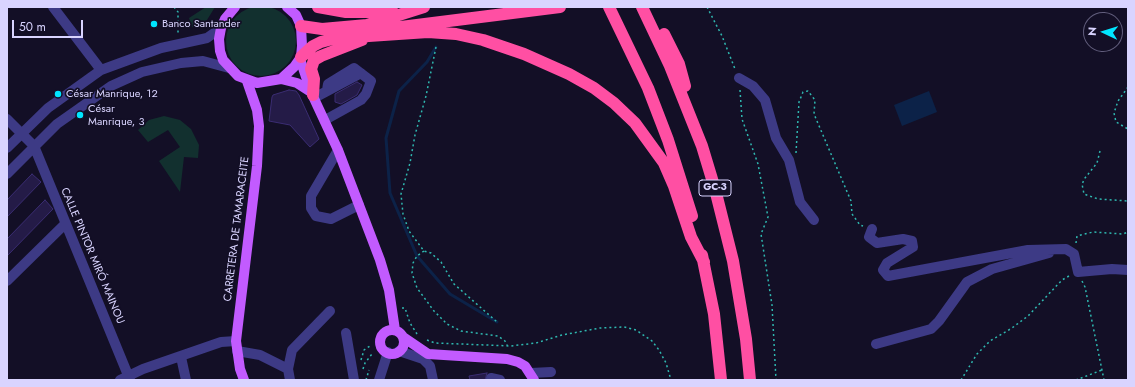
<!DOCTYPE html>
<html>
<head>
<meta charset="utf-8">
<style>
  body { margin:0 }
  #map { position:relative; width:1135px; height:387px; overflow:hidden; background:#130f26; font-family:Jost,sans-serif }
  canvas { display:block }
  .frame { position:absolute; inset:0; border:8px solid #d9d4ff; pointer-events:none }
  .north { position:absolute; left:1083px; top:12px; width:40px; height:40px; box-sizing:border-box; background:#130f26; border:1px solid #625e7d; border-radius:50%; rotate:274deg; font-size:11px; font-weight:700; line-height:16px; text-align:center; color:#d9d4ff }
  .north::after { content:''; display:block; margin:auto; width:14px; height:18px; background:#00e5ff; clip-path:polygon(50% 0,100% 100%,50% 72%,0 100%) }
  .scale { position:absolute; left:12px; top:20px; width:71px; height:18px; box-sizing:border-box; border:2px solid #d9d4ff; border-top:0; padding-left:5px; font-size:12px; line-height:14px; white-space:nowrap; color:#d9d4ff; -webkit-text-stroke:3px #130f26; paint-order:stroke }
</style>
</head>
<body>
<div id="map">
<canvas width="1135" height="387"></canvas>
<div class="frame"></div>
<div class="north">N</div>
<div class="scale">50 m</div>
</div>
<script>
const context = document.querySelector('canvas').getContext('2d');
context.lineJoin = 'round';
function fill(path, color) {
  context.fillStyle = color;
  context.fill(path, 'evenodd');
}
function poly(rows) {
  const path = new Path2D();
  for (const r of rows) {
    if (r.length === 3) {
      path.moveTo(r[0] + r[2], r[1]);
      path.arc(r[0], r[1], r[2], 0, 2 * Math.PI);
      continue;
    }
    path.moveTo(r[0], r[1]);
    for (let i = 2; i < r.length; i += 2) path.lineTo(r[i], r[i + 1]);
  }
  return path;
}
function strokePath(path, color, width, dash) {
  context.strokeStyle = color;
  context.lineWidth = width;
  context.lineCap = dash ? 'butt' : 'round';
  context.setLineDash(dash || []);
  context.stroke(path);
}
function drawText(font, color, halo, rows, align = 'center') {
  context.font = font + ' Jost,sans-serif';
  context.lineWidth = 3.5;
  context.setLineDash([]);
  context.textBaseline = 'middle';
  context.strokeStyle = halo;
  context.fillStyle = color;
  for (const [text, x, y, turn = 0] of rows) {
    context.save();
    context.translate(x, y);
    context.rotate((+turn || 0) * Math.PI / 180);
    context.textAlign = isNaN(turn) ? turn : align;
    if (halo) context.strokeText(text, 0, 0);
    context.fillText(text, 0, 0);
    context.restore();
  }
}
fill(poly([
  [261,41,35],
  [206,7,215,7,207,20,200,26,192,27,189,18],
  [164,116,180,120,191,129,199,145,198,158,184,157,180,192,159,161,180,147,168,130,148,142,138,130,149,120]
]), '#12302f');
fill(poly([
  [929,91,937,112,902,126,894,105]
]), '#0c2248');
strokePath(poly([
  [436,47,427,62,399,91,386,138,390,193,417,256,450,294,497,322]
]), '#0c2248', 3);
const building = poly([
  [357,82,362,85,357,95,341,104,335,102,335,94,357,82],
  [289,90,296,91,299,95,319,139,310,147,290,125,269,121,272,97,273,95,289,90],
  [32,174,41,182,7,217,7,200,32,174],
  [45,200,53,209,7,256,7,239,45,200],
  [487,373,485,380,470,380,469,376,487,373]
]);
fill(building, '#241b47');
strokePath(building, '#3b2d73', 1);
strokePath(poly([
  [174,7,178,12,178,35],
  [707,7,722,36,735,69],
  [436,47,426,96,415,135,410,163,401,194,403,214,409,231,424,251,431,253,441,262,454,284,497,322],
  [1128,87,1118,101,1114,113,1116,122,1128,129],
  [740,90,742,119,758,164,768,217,761,234,772,305,776,380],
  [1100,151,1097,163,1085,178,1082,184,1084,194,1098,199,1128,201],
  [796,153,799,102,803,92,808,91,815,100,814,114,851,201,852,214,860,225,863,226],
  [1076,243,1077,236,1093,232,1123,234,1128,232],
  [424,251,417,256,413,263,412,273,417,288,434,311,447,324,461,331,498,336,505,341,508,347],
  [1082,281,1085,287,1104,380],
  [402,308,405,308,410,323,417,334],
  [427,340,435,343,511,346,536,343,562,335,600,328,624,327,636,330,652,341,659,350,666,363,671,380],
  [361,360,364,350,370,346],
  [363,369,365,363,372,354],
  [366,380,369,370],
  [961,380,977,354,990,341,1012,328,1028,316,1062,280,1069,276],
  [1076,380,1102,370]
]), '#2fb8b0', 1.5, [2, 3]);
strokePath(poly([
  [53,7,101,70],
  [739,78,753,86,765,100,776,138,789,160,800,202,814,220],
  [314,98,361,73],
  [7,119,34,146,130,380],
  [325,120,361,100,366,94,371,81,354,68,328,84,327,90],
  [7,148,48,108,101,70,161,48,207,38,221,28],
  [338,150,311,196,311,208,316,216,331,219,359,205],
  [7,174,57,124,111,86,142,72,181,63,203,61,229,68],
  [872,229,869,237,877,243,903,239,912,241,913,247,887,263,883,270,888,276,1028,250,1066,249,1074,254,1078,272,1112,269,1128,270],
  [7,281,65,224],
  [346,333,354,380],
  [876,344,931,329,939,321,967,282,992,269,1049,253],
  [237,351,260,355,288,369,292,350,330,311],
  [399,351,423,359,430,366,433,380],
  [181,357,186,380],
  [288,369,290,380],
  [531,373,551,372],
  [491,378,500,380],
  [120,380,143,369,221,342,236,341],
  [379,380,388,352]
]), '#3d3a85', 10);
strokePath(poly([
  [235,7,225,19,221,28,219,39,220,51,223,60,238,76,257,83,281,79,294,67,301,57,302,46,301,26,296,15,287,7],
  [300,59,311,92,338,150,380,260,389,290,395,330],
  [281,79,297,83,311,92],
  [392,342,12],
  [403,337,428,354,507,359,518,362,525,366,534,380],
  [244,380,240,369,236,341,257,166,259,126,257,110,247,81]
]), '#c25bff', 10);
strokePath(poly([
  [318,7,346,12,393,12],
  [609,7,648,88,668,140,692,216],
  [642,7,670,66,702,146,715,189,733,261,746,339,750,380],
  [301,26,322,29,367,25,424,7],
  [377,30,560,7],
  [664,34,679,64,685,86],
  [339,38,428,32,456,34,483,40,524,54,569,74,594,88,614,103,635,123,664,163,674,186,691,237,704,262],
  [301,57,313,46,321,42,347,35],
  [313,95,314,79,311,69,314,60,321,56,362,40],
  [702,255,714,314,721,380]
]), '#ff4fa3', 12);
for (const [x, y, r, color] of [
  [154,24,4,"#00e5ff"],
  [58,94,4,"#00e5ff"],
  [80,115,4,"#00e5ff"]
]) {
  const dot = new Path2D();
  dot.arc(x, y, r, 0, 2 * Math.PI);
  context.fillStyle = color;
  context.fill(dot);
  strokePath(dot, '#130f26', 1.5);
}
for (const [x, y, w] of [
  [715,188,32]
]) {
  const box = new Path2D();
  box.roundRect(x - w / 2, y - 8, w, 16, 3);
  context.fillStyle = '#130f26';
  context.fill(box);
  strokePath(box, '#d9d4ff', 1);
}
drawText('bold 10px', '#d9d4ff', null, [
  ["GC-3",715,188]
]);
drawText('11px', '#d9d4ff', '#130f26', [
  ["Banco Santander",162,24],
  ["César Manrique, 12",66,94],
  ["César",88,109],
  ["Manrique, 3",88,122]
], 'left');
drawText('11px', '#d9d4ff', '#130f26', [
  ["CARRETERA DE TAMARACEITE",237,229,-83],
  ["CALLE PINTOR MIRÓ MAINOU",92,256,67]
]);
</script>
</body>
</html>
